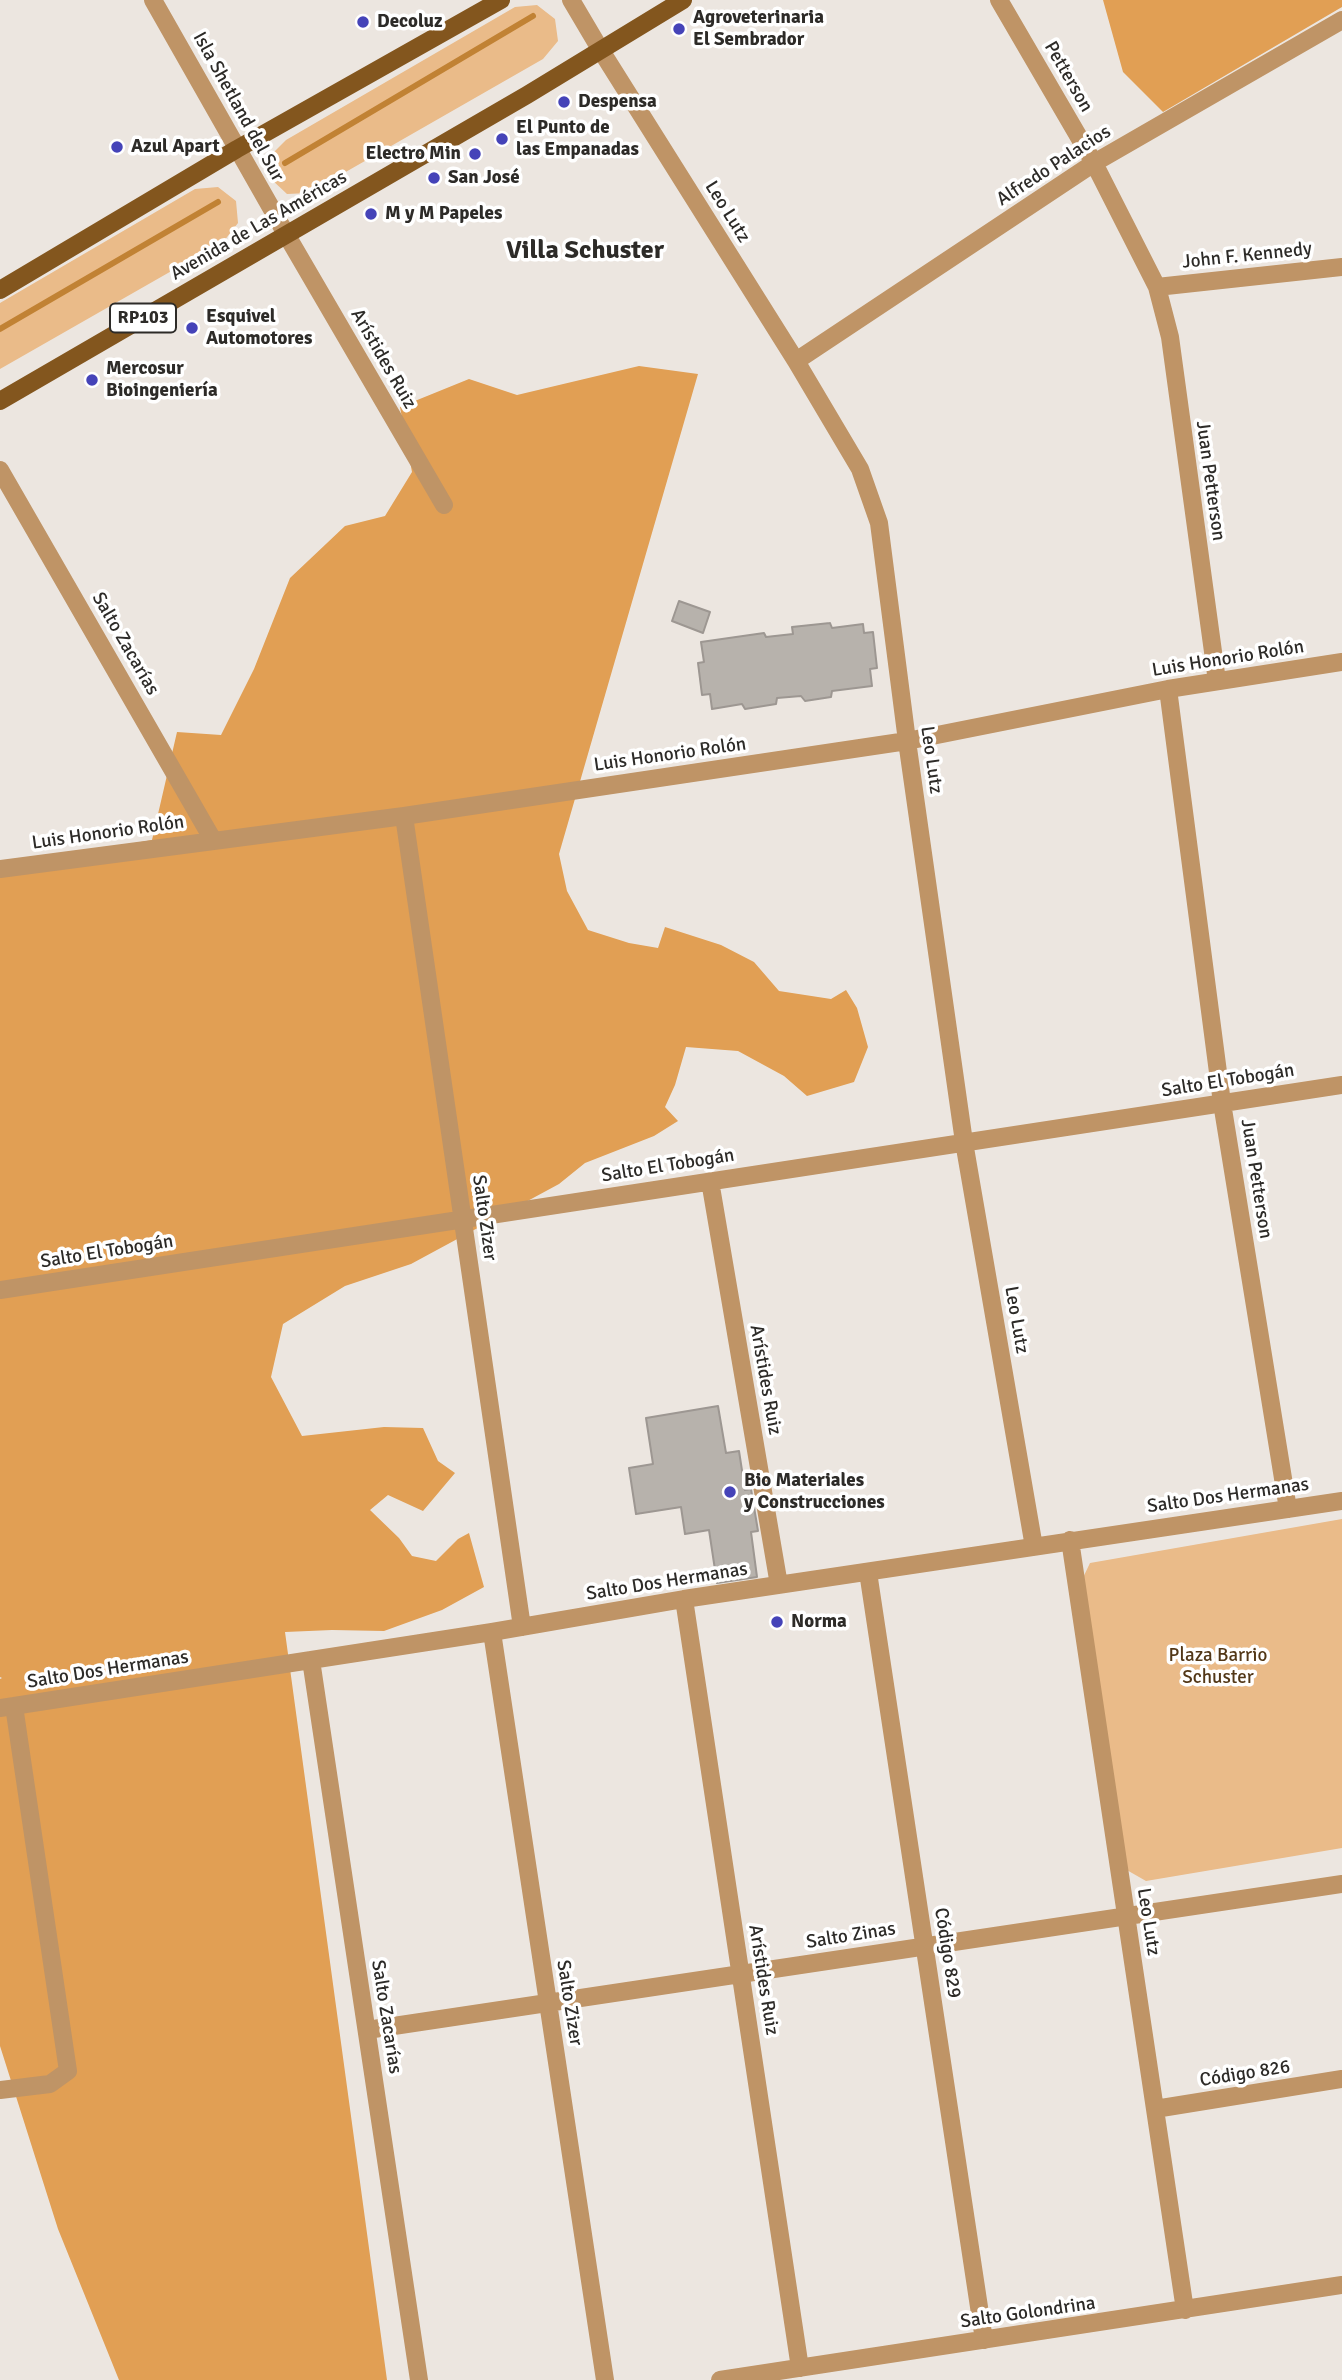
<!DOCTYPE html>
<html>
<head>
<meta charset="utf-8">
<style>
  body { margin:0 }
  canvas { display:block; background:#ece6e0 }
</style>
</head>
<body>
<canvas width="1342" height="2380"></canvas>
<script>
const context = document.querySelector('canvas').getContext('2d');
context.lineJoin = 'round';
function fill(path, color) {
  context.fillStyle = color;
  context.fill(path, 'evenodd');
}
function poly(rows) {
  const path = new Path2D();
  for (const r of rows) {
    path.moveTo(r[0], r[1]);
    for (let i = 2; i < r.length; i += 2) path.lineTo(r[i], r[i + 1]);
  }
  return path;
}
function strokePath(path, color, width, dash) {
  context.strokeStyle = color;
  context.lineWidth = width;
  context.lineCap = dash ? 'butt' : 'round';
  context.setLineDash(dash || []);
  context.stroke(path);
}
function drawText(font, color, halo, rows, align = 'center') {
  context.font = font + ' Signika,sans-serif';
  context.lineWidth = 7;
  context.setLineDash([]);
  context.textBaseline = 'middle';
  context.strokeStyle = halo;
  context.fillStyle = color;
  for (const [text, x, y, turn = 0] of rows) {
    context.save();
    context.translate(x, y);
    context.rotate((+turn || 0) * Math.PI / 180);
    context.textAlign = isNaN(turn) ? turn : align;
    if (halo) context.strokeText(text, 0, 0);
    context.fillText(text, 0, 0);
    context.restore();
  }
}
fill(poly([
  [537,5,555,19,558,41,543,59,309,193,287,194,271,179,270,156,286,140,515,7],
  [218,187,236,201,238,223,224,241,0,369,0,303,195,189],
  [1342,1519,1342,1848,1146,1881,1125,1869,1079,1586,1090,1563]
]), '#eabb89');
fill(poly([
  [1103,0,1342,0,1342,7,1163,112,1123,72],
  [639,366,698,374,559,854,567,891,588,930,629,943,658,948,665,927,721,945,754,962,779,991,831,999,846,990,857,1008,868,1047,854,1082,807,1096,784,1076,738,1051,686,1047,675,1085,665,1107,678,1121,654,1136,585,1163,559,1184,411,1264,345,1286,283,1324,271,1377,302,1436,384,1427,423,1428,438,1461,455,1473,423,1511,388,1495,370,1510,399,1538,412,1556,436,1561,458,1539,469,1533,484,1587,442,1610,384,1631,332,1630,285,1632,387,2380,119,2380,58,2229,0,2046,0,1679,2,1678,0,1677,0,867,152,840,177,732,221,735,254,669,290,578,345,526,385,516,412,472,400,407,469,379,517,395]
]), '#e19f54');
strokePath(poly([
  [285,163,533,16],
  [0,329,218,202]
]), '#c18234', 6);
const building = poly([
  [679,601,710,612,703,633,672,621,679,601],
  [830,623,832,628,863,624,864,633,873,632,877,668,870,669,872,686,832,691,831,697,805,701,801,696,777,698,776,704,745,709,742,704,712,709,710,694,702,695,698,663,704,662,701,642,764,633,766,637,793,634,792,627,830,623],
  [718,1406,726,1453,739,1451,745,1490,751,1489,758,1531,751,1532,757,1577,717,1583,709,1530,685,1534,681,1507,636,1514,629,1468,653,1464,646,1418,718,1406]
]);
fill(building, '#b7b2ac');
strokePath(building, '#9d9792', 2);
strokePath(poly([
  [153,0,286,234,444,505],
  [571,0,600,49,796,361,860,469,879,523,907,741,964,1142,1034,1547],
  [999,0,1094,163,1157,287,1170,337,1217,681],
  [1157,287,1342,267],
  [796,361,1094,163,1342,20],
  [0,470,213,840],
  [1168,689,1222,1103,1288,1509],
  [404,816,522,1627],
  [0,869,404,816,907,741,1168,689,1342,662],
  [710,1181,779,1585],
  [0,1290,1342,1085],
  [1070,1540,1185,2310],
  [868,1572,984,2340],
  [684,1599,800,2368],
  [492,1632,605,2380],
  [311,1660,419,2380],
  [0,1708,492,1632,684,1599,1342,1501],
  [367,2030,1342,1884],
  [0,2090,50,2084,68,2071,14,1706],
  [1155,2109,1342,2079],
  [720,2380,1342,2285]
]), '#bf9466', 18);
strokePath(poly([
  [0,290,237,149,501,0],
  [0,401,527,95,683,0]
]), '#83561e', 18);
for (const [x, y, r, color] of [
  [363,22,7,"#4543b8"],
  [679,29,7,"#4543b8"],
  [564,102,7,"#4543b8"],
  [502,139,7,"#4543b8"],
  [117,147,7,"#4543b8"],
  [475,154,7,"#4543b8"],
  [434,178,7,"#4543b8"],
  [371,214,7,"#4543b8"],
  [192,328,7,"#4543b8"],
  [92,380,7,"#4543b8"],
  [730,1492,7,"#4543b8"],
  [777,1622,7,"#4543b8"]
]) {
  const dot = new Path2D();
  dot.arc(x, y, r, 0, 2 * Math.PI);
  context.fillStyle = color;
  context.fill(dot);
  strokePath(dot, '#fff', 2.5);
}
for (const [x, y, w] of [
  [143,318,66]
]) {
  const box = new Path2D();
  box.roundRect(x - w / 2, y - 14.5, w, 29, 5);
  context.fillStyle = '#fff';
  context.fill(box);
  strokePath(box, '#2d2b28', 2);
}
drawText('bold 18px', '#2d2b28', null, [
  ["RP103",143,318]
]);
drawText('bold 19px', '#2d2b28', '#fff', [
  ["Agroveterinaria",693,18],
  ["El Sembrador",693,40],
  ["Decoluz",377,22],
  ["Despensa",578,102],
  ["El Punto de",516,128],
  ["las Empanadas",516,150],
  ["Azul Apart",131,147],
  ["Electro Min",461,154,"right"],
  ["San José",448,178],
  ["M y M Papeles",385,214],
  ["Esquivel",206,317],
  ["Automotores",206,339],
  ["Mercosur",106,369],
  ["Bioingeniería",106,391],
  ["Bio Materiales",744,1481],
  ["y Construcciones",744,1503],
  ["Norma",791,1622]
], 'left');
drawText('19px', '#2d2b28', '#fff', [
  ["Petterson",1068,77,60],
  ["Isla Shetland del Sur",238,107,61],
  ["Alfredo Palacios",1054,166,-33],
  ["Leo Lutz",727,212,58],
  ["Avenida de Las Américas",259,226,-30],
  ["John F. Kennedy",1247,256,-6],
  ["Arístides Ruiz",383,359,60],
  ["Juan Petterson",1210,481,82],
  ["Salto Zacarías",125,644,60],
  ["Luis Honorio Rolón",1228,659,-9],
  ["Luis Honorio Rolón",670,755,-8],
  ["Leo Lutz",931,760,82],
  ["Luis Honorio Rolón",108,833,-8],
  ["Salto El Tobogán",1228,1081,-9],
  ["Salto El Tobogán",668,1166,-9],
  ["Juan Petterson",1256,1179,81],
  ["Salto Zizer",484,1218,82],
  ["Salto El Tobogán",107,1252,-9],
  ["Leo Lutz",1016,1320,80],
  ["Arístides Ruiz",765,1380,80],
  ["Salto Dos Hermanas",1228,1496,-8],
  ["Salto Dos Hermanas",667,1582,-9],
  ["Salto Dos Hermanas",108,1670,-9],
  ["Leo Lutz",1148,1922,81],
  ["Salto Zinas",851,1936,-9],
  ["Código 829",947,1953,81],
  ["Arístides Ruiz",763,1980,81],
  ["Salto Zizer",569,2003,81],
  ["Salto Zacarías",386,2017,81],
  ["Código 826",1245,2074,-9],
  ["Salto Golondrina",1028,2313,-8]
]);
drawText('19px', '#523717', '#fff', [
  ["Plaza Barrio",1218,1656],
  ["Schuster",1218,1678]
]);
drawText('bold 26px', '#2d2b28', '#fff', [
  ["Villa Schuster",585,251]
]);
</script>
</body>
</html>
